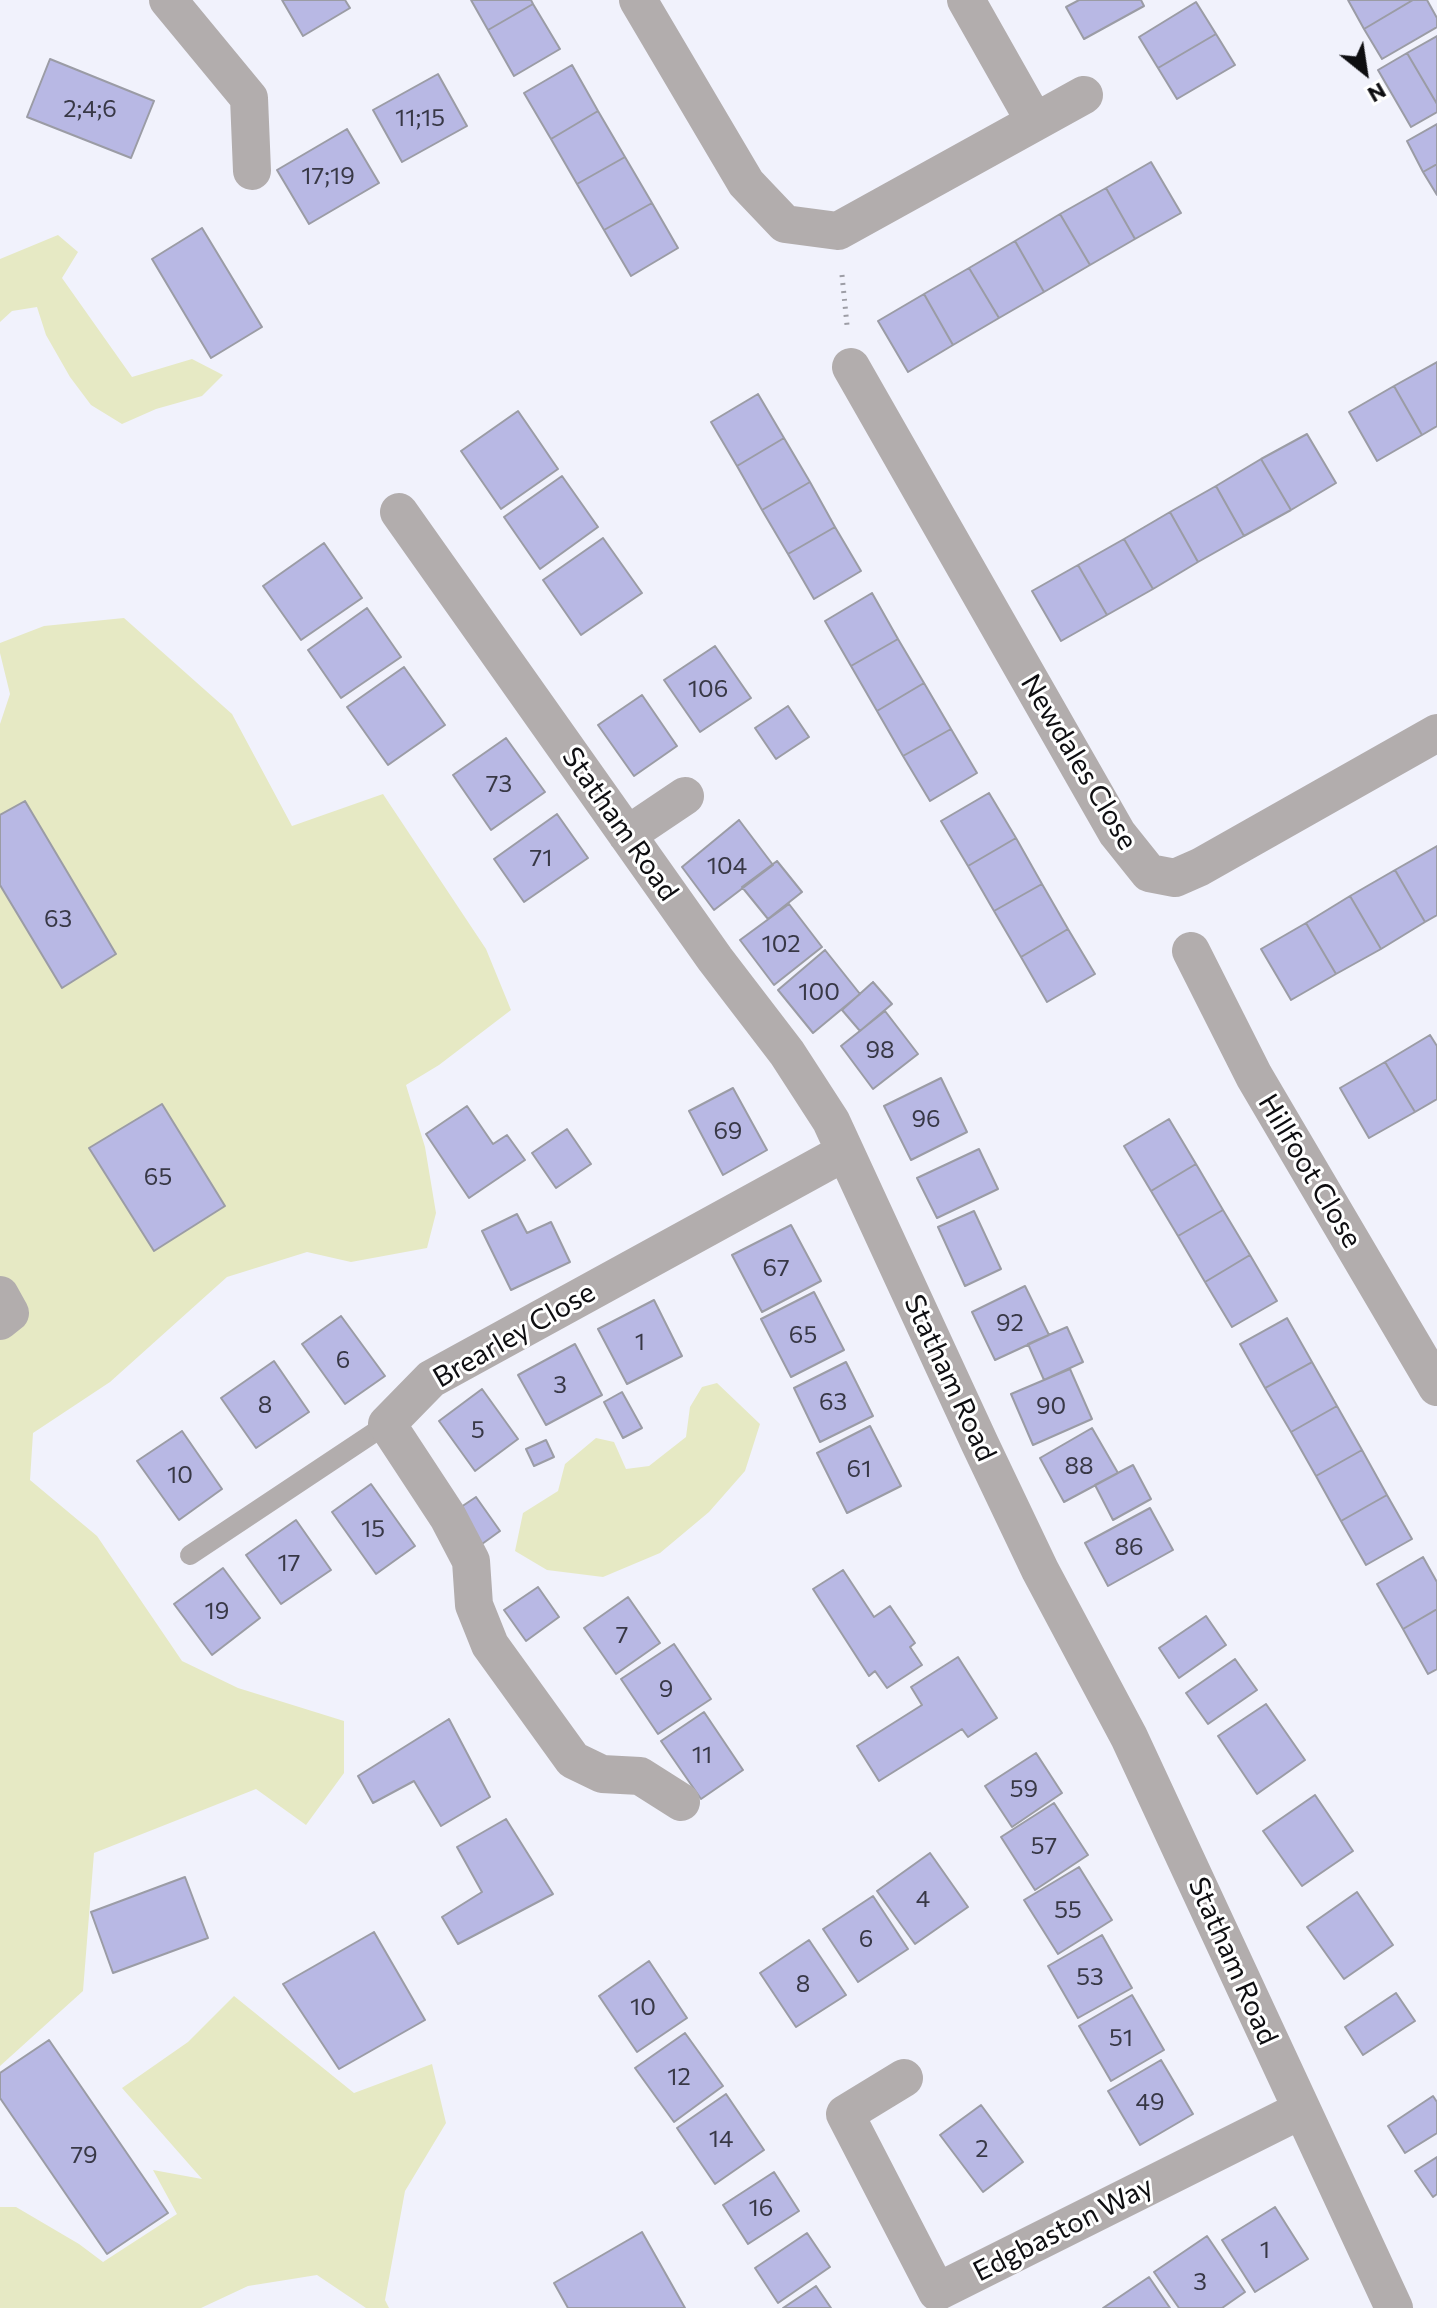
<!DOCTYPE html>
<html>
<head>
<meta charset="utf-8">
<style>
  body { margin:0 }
  #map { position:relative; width:1437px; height:2308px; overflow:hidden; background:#f1f2fc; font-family:Commissioner,sans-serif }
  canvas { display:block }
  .north { position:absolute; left:1325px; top:32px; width:80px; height:80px; -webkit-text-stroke:6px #fff; paint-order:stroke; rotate:150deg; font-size:22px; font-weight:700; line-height:32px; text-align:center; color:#0e0e11 }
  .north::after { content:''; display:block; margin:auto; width:28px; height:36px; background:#0e0e11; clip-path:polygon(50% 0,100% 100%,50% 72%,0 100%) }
</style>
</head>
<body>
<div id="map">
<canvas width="1437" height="2308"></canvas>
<div class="north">N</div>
</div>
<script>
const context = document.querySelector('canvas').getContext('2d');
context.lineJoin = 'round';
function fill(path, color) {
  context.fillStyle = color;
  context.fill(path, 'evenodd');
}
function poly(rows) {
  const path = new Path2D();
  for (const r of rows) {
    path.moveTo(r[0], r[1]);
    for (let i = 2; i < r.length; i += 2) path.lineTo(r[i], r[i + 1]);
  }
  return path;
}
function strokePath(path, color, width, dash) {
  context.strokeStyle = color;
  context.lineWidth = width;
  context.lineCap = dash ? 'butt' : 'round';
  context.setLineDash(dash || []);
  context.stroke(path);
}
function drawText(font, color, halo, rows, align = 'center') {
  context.font = font + ' Commissioner,sans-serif';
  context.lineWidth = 6;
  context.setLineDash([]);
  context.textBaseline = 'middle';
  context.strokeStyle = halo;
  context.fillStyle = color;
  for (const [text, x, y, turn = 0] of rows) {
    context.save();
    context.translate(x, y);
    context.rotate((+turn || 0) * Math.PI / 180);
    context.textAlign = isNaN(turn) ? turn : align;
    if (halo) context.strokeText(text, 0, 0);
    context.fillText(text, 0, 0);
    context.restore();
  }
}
fill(poly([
  [58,235,78,252,62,278,132,377,192,359,223,375,202,396,156,409,122,424,91,405,70,377,46,335,37,307,12,311,0,322,0,259],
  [124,618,232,714,292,826,383,794,486,949,511,1010,439,1065,406,1085,425,1147,436,1213,427,1248,351,1262,307,1252,227,1277,110,1382,33,1433,30,1480,97,1536,182,1661,238,1688,344,1721,344,1773,306,1825,256,1789,94,1853,83,1991,0,2066,0,724,10,694,0,653,0,643,44,626],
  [717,1383,760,1424,745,1471,709,1512,660,1553,603,1577,547,1570,515,1551,523,1513,558,1491,565,1464,596,1438,614,1442,626,1469,649,1466,686,1437,690,1407,702,1387],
  [234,1996,354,2093,432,2064,446,2123,405,2191,385,2300,389,2308,366,2308,317,2275,248,2286,201,2308,0,2308,0,2207,16,2207,79,2244,103,2262,177,2214,153,2170,202,2179,122,2088,188,2042]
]), '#e6e9c4');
const building = poly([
  [282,0,345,0,350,8,303,36,282,0],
  [471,0,531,0,533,4,488,30,471,0],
  [1079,0,1141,0,1144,6,1084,39,1066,7,1079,0],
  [1348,0,1413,0,1364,29,1348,0],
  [1413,0,1427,0,1437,18,1437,27,1382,59,1364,29,1413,0],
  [1196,2,1216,34,1158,68,1139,37,1196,2],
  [533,4,560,49,514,76,488,30,533,4],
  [1216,34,1235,65,1177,99,1158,68,1216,34],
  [1437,36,1437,104,1407,53,1437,36],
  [1407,53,1437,104,1437,112,1411,127,1378,70,1407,53],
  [50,59,154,101,131,158,27,117,50,59],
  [572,65,598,111,551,139,524,93,572,65],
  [438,74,467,126,402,162,373,110,438,74],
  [598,111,625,157,577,184,551,139,598,111],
  [1437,124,1437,164,1423,172,1407,141,1437,124],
  [347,129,379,183,309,224,277,170,347,129],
  [625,157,652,203,604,230,577,184,625,157],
  [1151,162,1181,213,1135,239,1106,188,1151,162],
  [1437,164,1437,195,1423,172,1437,164],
  [1106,188,1135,239,1090,265,1060,214,1106,188],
  [652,203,678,248,631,276,604,230,652,203],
  [1060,214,1090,265,1044,292,1015,241,1060,214],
  [202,228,262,327,211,358,152,259,202,228],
  [1015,241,1044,292,999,318,969,268,1015,241],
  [969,268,999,318,953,345,924,294,969,268],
  [924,294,953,345,908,372,878,321,924,294],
  [1437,362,1437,426,1422,435,1394,386,1437,362],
  [1394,386,1422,435,1377,461,1349,412,1394,386],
  [758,394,784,438,737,466,711,422,758,394],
  [518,411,558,469,501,509,461,451,518,411],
  [1307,434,1336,483,1291,510,1261,459,1307,434],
  [784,438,810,482,762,510,737,466,784,438],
  [1261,459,1291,510,1244,536,1216,486,1261,459],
  [562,476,598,527,540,569,504,517,562,476],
  [810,482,835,527,788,554,762,510,810,482],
  [1216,486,1244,536,1198,562,1170,512,1216,486],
  [1170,512,1198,562,1153,589,1124,539,1170,512],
  [835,527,861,571,814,599,788,554,835,527],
  [603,538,642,593,581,635,543,580,603,538],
  [1124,539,1153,589,1107,615,1078,565,1124,539],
  [324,543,362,598,301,640,263,586,324,543],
  [1078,565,1107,615,1061,641,1032,591,1078,565],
  [872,593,898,639,851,666,825,621,872,593],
  [367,608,401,657,341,698,308,650,367,608],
  [898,639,924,683,877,711,851,666,898,639],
  [715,646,751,698,700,732,664,680,715,646],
  [404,667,445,725,388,765,347,707,404,667],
  [924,683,951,729,903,756,877,711,924,683],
  [642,695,677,746,634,776,598,725,642,695],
  [788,706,809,737,776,759,755,728,788,706],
  [951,729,977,773,930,801,903,756,951,729],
  [506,738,545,792,491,830,453,775,506,738],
  [989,793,1016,838,968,866,941,821,989,793],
  [25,801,116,954,62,988,0,885,0,815,25,801],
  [557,814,588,858,524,902,494,859,557,814],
  [739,820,773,865,714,910,682,867,739,820],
  [1016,838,1042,884,994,911,968,866,1016,838],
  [1437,846,1437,915,1425,922,1395,870,1437,846],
  [777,861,802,892,768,919,742,887,777,861],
  [1395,870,1425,922,1381,949,1350,896,1395,870],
  [1042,884,1068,929,1021,957,994,911,1042,884],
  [1350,896,1381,949,1336,974,1306,923,1350,896],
  [789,904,822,947,774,985,740,940,789,904],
  [1306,923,1336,974,1291,1000,1261,949,1306,923],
  [1068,929,1095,974,1047,1002,1021,957,1068,929],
  [825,950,860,994,813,1033,778,990,825,950],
  [873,982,892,1004,860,1031,842,1010,873,982],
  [885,1011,918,1054,873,1089,841,1046,885,1011],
  [1430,1035,1437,1046,1437,1099,1415,1112,1385,1062,1430,1035],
  [1385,1062,1415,1112,1369,1138,1340,1088,1385,1062],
  [941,1078,967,1132,911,1160,884,1106,941,1078],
  [733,1088,767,1150,723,1175,689,1111,733,1088],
  [162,1104,225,1206,154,1251,89,1148,162,1104],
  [467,1106,493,1144,507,1135,525,1160,469,1198,426,1134,467,1106],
  [1169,1119,1196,1164,1151,1191,1124,1146,1169,1119],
  [567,1129,591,1164,556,1188,532,1153,567,1129],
  [979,1149,998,1189,937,1218,917,1178,979,1149],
  [1196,1164,1223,1210,1178,1236,1151,1191,1196,1164],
  [1223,1210,1250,1255,1205,1282,1178,1236,1223,1210],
  [974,1211,1001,1269,965,1286,938,1227,974,1211],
  [517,1214,527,1233,551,1222,570,1262,511,1290,482,1231,517,1214],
  [791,1225,821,1281,762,1312,732,1255,791,1225],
  [1250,1255,1277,1301,1232,1327,1205,1282,1250,1255],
  [1025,1286,1049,1335,995,1360,972,1312,1025,1286],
  [814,1292,844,1350,791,1377,761,1319,814,1292],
  [654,1300,682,1356,627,1384,598,1329,654,1300],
  [341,1316,385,1376,345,1404,302,1344,341,1316],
  [1287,1318,1312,1362,1265,1388,1240,1344,1287,1318],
  [1067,1327,1083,1362,1044,1380,1028,1344,1067,1327],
  [575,1344,602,1395,546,1425,518,1375,575,1344],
  [274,1361,309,1412,256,1448,221,1398,274,1361],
  [846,1362,873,1416,820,1442,794,1388,846,1362],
  [1312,1362,1337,1406,1291,1432,1265,1388,1312,1362],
  [1070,1369,1092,1419,1033,1445,1011,1394,1070,1369],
  [482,1389,518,1439,475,1471,439,1421,482,1389],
  [622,1392,642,1428,623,1438,604,1402,622,1392],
  [1337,1406,1362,1450,1316,1476,1291,1432,1337,1406],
  [870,1426,901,1486,847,1513,817,1453,870,1426],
  [1092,1428,1118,1473,1064,1502,1040,1458,1092,1428],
  [182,1431,222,1489,179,1520,137,1461,182,1431],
  [546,1440,554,1457,534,1466,526,1449,546,1440],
  [1362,1450,1387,1495,1341,1521,1316,1476,1362,1450],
  [1133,1465,1151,1499,1113,1520,1095,1485,1133,1465],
  [371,1484,415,1546,376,1574,332,1512,371,1484],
  [1387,1495,1412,1539,1366,1565,1341,1521,1387,1495],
  [476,1497,500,1531,482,1544,458,1509,476,1497],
  [1150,1508,1173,1550,1108,1586,1085,1543,1150,1508],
  [296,1520,331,1570,281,1604,246,1555,296,1520],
  [1423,1557,1437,1582,1437,1609,1403,1629,1377,1584,1423,1557],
  [223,1568,260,1618,212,1655,174,1604,223,1568],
  [843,1570,874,1617,890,1606,915,1643,910,1647,922,1665,887,1688,875,1671,869,1676,813,1589,843,1570],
  [538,1587,559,1617,526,1641,504,1610,538,1587],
  [628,1597,660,1643,616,1674,584,1628,628,1597],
  [1437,1609,1437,1669,1428,1674,1403,1629,1437,1609],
  [1206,1616,1226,1645,1179,1678,1159,1648,1206,1616],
  [674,1644,711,1699,658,1734,621,1679,674,1644],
  [958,1657,997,1718,968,1737,962,1729,879,1781,857,1746,922,1705,911,1687,958,1657],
  [1235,1659,1257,1690,1208,1724,1186,1693,1235,1659],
  [1266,1704,1305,1760,1257,1794,1218,1736,1266,1704],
  [704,1712,743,1770,701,1799,661,1741,704,1712],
  [449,1719,490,1797,441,1826,414,1781,373,1803,358,1776,449,1719],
  [1036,1753,1062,1793,1012,1827,985,1786,1036,1753],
  [1315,1795,1353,1851,1302,1886,1263,1831,1315,1795],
  [1054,1803,1088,1855,1035,1890,1001,1837,1054,1803],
  [506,1819,553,1894,458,1944,442,1917,482,1892,457,1847,506,1819],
  [930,1853,968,1907,915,1944,877,1891,930,1853],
  [1079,1867,1112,1920,1058,1954,1024,1900,1079,1867],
  [185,1877,208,1938,113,1973,91,1912,185,1877],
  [1357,1892,1393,1945,1344,1979,1307,1927,1357,1892],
  [873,1896,908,1949,858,1982,823,1929,873,1896],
  [374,1932,425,2020,339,2069,283,1984,374,1932],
  [1102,1935,1132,1988,1078,2018,1048,1966,1102,1935],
  [809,1940,846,1995,796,2027,760,1973,809,1940],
  [649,1961,687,2018,637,2052,599,1996,649,1961],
  [1396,1993,1415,2021,1363,2055,1345,2027,1396,1993],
  [1132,1995,1164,2050,1111,2081,1079,2026,1132,1995],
  [685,2033,723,2086,674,2122,635,2068,685,2033],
  [49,2040,168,2213,107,2254,0,2098,0,2073,49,2040],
  [1161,2060,1193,2114,1140,2145,1108,2091,1161,2060],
  [726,2094,764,2150,715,2184,677,2128,726,2094],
  [1433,2096,1437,2102,1437,2133,1405,2153,1388,2126,1433,2096],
  [981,2105,1023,2162,983,2192,940,2135,981,2105],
  [1437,2157,1437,2194,1433,2197,1415,2171,1437,2157],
  [774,2172,799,2211,748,2244,723,2205,774,2172],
  [1275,2207,1308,2259,1255,2292,1222,2240,1275,2207],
  [642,2232,685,2308,568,2308,554,2283,642,2232],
  [807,2233,830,2267,778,2303,755,2268,807,2233],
  [1207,2236,1245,2292,1222,2308,1179,2308,1154,2272,1207,2236],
  [1149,2277,1170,2308,1103,2308,1149,2277],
  [816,2286,831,2308,783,2308,816,2286]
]);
fill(building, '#b8b8e4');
strokePath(building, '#9b9ca5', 2);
strokePath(poly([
  [842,275,847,325]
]), '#9d9da5', 5, [2, 6]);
strokePath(poly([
  [190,1555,387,1424]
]), '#b2adad', 20);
strokePath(poly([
  [168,0,249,98,252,171],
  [638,0,746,183,785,224,838,231,1084,95],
  [966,0,1035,122],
  [851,367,1117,833,1149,873,1175,878,1200,867,1437,733],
  [399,512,715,959,787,1053,831,1121,980,1444,1040,1570,1129,1737,1394,2308],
  [627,835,685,796],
  [1191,951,1254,1076,1437,1387],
  [0,1295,10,1313,0,1321],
  [681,1802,640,1776,602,1774,573,1760,490,1645,474,1605,471,1561,448,1517,387,1424,431,1379,845,1152],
  [904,2078,845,2114,937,2292,1301,2110]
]), '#b2adad', 38);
drawText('24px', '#383846', null, [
  ["2;4;6",90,109],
  ["11;15",420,118],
  ["17;19",328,176],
  ["106",708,689],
  ["73",499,784],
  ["71",541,858],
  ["104",727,866],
  ["63",58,919],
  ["102",781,944],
  ["100",819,992],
  ["98",880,1050],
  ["96",926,1119],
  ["69",728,1131],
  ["65",158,1177],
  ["67",776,1268],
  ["92",1010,1323],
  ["65",803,1335],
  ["1",640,1342],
  ["6",343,1360],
  ["3",560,1385],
  ["63",833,1402],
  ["8",265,1405],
  ["90",1051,1406],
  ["5",478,1430],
  ["88",1079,1466],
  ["61",859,1469],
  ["10",180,1475],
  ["15",373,1529],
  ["86",1129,1547],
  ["17",289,1563],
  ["19",217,1611],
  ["7",622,1635],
  ["9",666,1689],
  ["11",702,1755],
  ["59",1024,1789],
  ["57",1044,1846],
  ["4",923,1899],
  ["55",1068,1910],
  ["6",866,1939],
  ["53",1090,1977],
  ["8",803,1984],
  ["10",643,2007],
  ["51",1121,2038],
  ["12",679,2077],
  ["49",1150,2102],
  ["14",721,2139],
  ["2",982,2149],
  ["79",84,2155],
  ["16",761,2208],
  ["1",1265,2250],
  ["3",1200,2282]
]);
drawText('28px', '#0e0e11', '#fff', [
  ["Newdales Close",1079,762,59],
  ["Statham Road",620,824,55],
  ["Hillfoot Close",1310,1171,59],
  ["Brearley Close",514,1335,-30],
  ["Statham Road",950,1378,65],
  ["Statham Road",1233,1961,66],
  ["Edgbaston Way",1063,2229,-27]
]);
</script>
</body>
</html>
